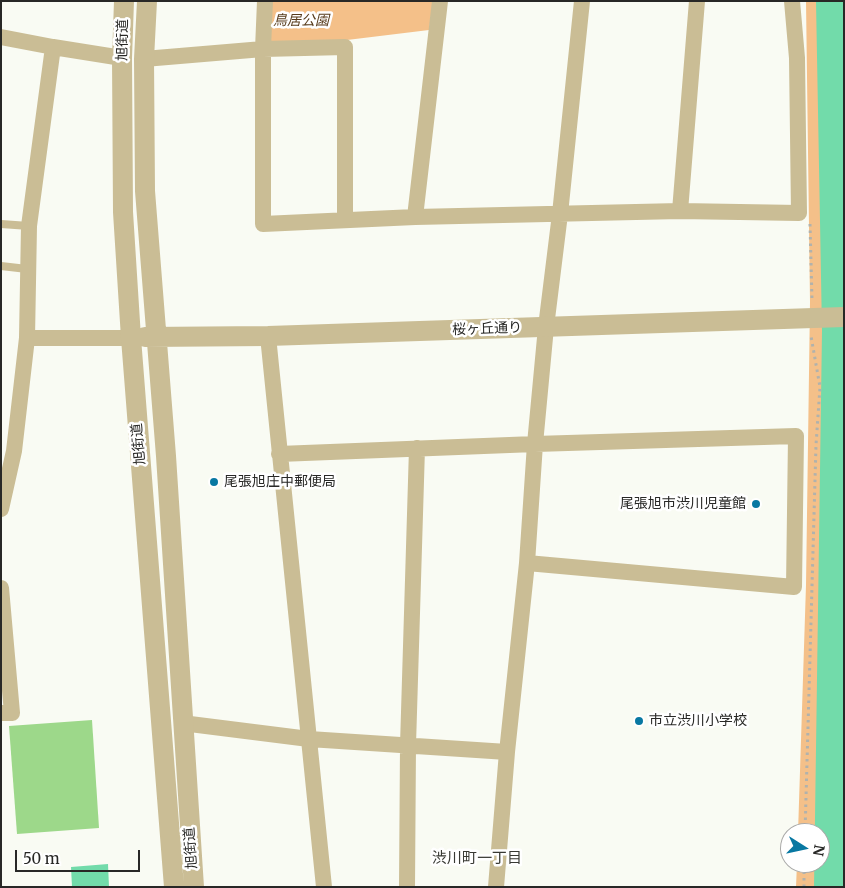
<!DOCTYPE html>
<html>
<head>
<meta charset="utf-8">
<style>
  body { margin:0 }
  #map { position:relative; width:845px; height:888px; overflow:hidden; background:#f9fbf3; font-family:Merriweather,serif }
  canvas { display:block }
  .frame { position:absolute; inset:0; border:2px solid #282826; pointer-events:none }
  .north { position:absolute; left:780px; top:823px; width:50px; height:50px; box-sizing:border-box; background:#fff; border:1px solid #a9a9a8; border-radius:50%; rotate:100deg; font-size:14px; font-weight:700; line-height:20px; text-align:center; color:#282826 }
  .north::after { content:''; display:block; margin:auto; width:18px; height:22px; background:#0878a2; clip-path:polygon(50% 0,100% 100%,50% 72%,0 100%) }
  .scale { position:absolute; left:15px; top:850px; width:125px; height:22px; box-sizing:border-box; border:2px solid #282826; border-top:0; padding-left:6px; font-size:15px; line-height:18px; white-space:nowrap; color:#282826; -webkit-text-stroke:4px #fff; paint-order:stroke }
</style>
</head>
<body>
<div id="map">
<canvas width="845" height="888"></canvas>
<div class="frame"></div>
<div class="north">N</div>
<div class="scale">50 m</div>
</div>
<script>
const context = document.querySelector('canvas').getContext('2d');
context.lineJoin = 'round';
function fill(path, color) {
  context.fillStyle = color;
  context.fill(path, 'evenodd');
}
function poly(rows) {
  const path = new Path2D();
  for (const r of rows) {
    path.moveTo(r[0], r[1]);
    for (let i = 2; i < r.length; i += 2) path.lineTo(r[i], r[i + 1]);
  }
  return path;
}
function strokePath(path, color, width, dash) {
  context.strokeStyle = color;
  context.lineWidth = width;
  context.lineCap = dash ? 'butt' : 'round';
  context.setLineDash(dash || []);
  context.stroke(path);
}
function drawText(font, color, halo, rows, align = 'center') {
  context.font = font + ' Merriweather,"Noto Sans JP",serif';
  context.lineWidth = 5;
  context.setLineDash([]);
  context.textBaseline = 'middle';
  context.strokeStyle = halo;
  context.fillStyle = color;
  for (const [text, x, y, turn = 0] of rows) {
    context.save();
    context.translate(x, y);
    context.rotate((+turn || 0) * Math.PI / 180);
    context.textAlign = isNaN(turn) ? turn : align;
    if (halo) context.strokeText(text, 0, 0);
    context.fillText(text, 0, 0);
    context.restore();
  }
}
fill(poly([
  [271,1,433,1,429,30,347,40,268,43],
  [806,1,844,1,844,887,796,887,797,863,820,863,820,833,798,833,806,585,810,302]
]), '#f4c089');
fill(poly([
  [108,864,109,887,72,887,71,867]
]), '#72dbaa');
strokePath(poly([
  [829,887,837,331,831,1]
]), '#72dbaa', 30);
fill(poly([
  [92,720,99,828,17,834,9,726]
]), '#9dd88a');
strokePath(poly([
  [810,224,812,300],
  [805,833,816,445,820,387,811,336],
  [804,887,804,863]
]), '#b1b2ac', 3, [2.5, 4]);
strokePath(poly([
  [1,224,29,226],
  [1,266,27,269]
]), '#cabd95', 8);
strokePath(poly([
  [265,1,263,49,263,224,415,217,680,211,799,213,797,58,792,1],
  [1,37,53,47,122,58],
  [144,59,263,49,345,47,345,220],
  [680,211,697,1],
  [415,217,440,1],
  [268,336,324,887],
  [27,338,131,338],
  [279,454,535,444,796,436,794,587,527,563],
  [1,509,14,451,27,338,29,226,53,47],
  [1,588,12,713,1,713],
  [182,723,309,739,507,752],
  [407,887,408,745,417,448],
  [496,887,507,752,527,563,535,444,546,327,560,214,582,1]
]), '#cabd95', 16);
strokePath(poly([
  [124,1,122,58,123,212,131,338,174,887],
  [147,1,144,59,145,191,166,456,194,887],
  [145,337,268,336,844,317]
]), '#cabd95', 20);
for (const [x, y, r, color] of [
  [214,482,5,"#0878a2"],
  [756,504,5,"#0878a2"],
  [639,721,5,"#0878a2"]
]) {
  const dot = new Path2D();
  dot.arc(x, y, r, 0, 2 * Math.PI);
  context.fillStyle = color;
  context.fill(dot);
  strokePath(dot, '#fff', 2);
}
drawText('italic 14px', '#573b1b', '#fff', [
  ["鳥居公園",301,21]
]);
drawText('14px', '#282826', '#fff', [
  ["旭街道",123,40,-89],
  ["桜ヶ丘通り",487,329,-2],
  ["旭街道",139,444,-95],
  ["旭街道",191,848,-94]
]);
drawText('14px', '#282826', '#fff', [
  ["尾張旭庄中郵便局",224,482],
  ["尾張旭市渋川児童館",746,504,"right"],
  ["市立渋川小学校",649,721]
], 'left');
drawText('15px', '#383933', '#fff', [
  ["渋川町一丁目",477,859]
]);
</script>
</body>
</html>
